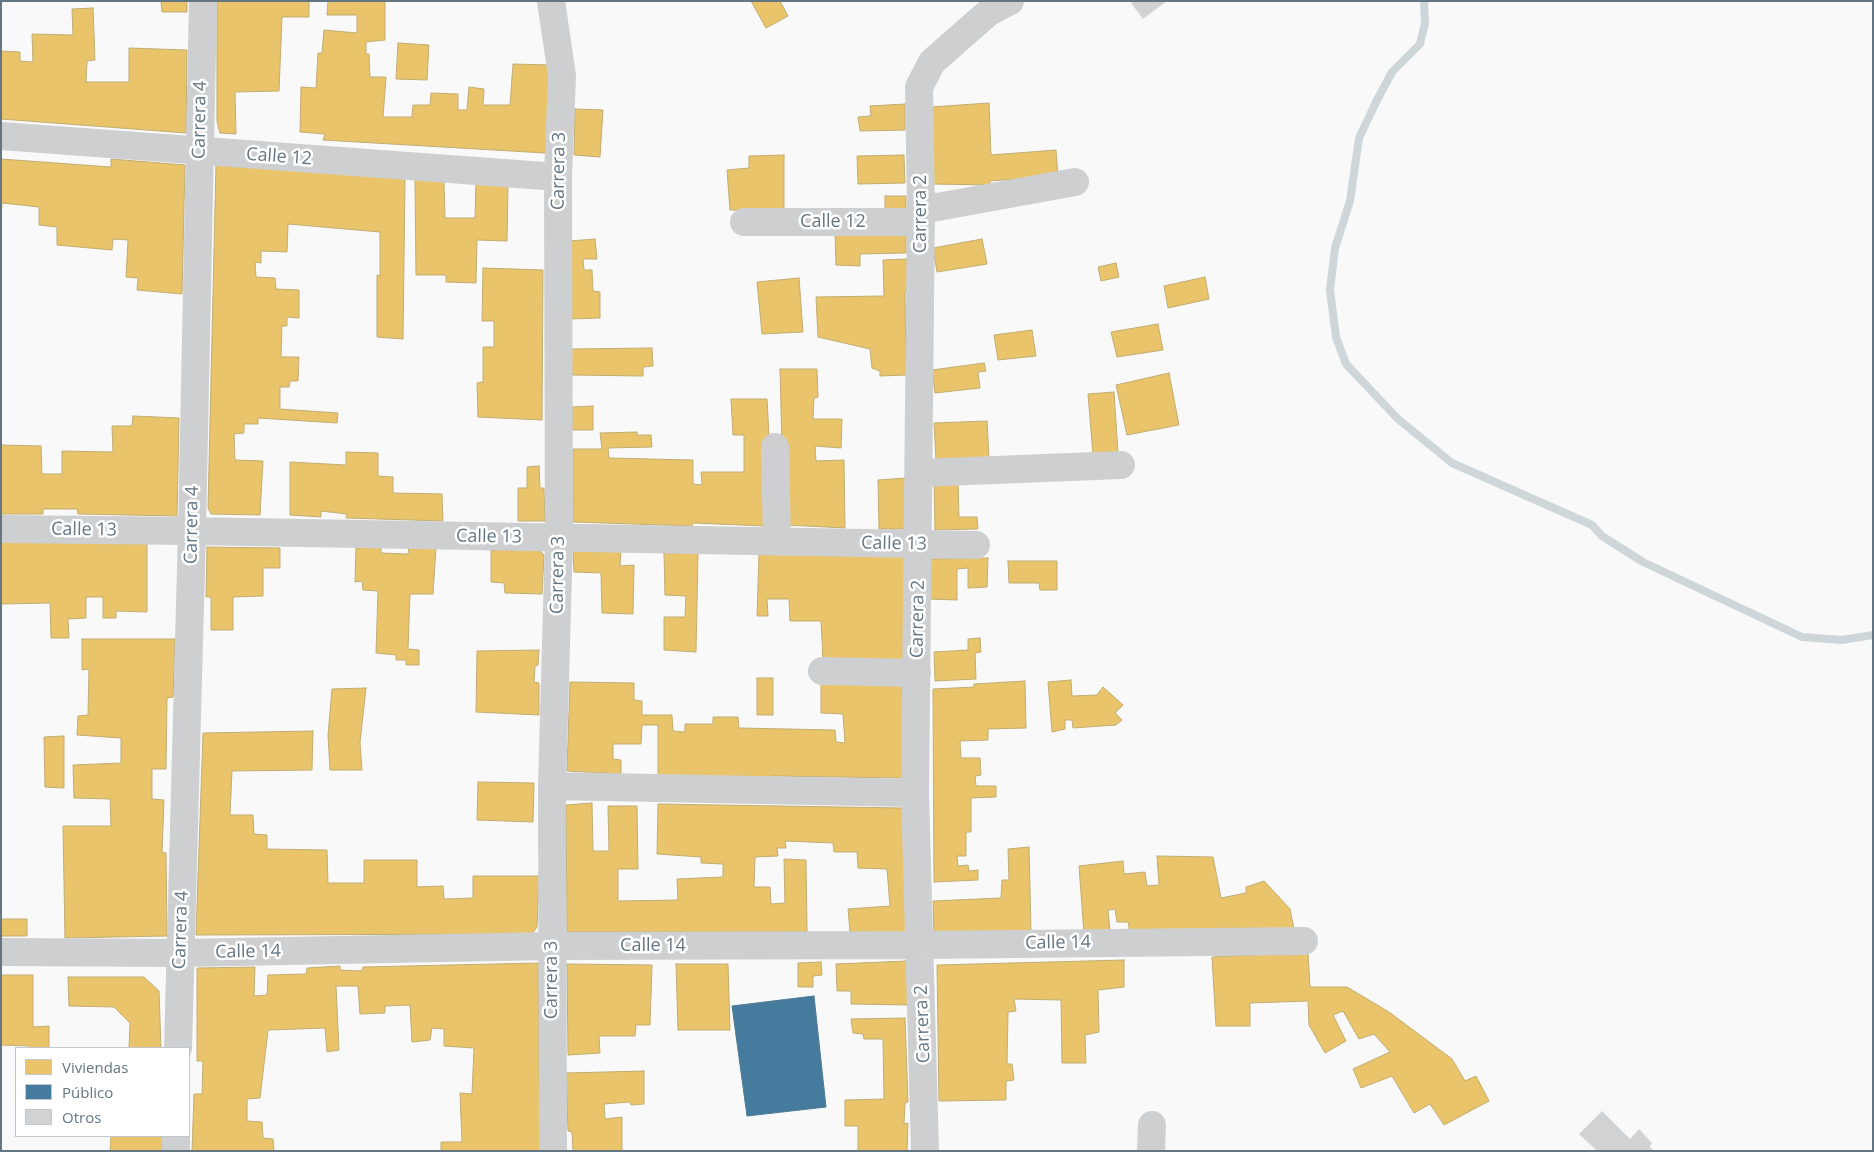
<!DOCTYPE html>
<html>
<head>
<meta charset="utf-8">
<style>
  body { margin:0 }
  #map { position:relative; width:1874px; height:1152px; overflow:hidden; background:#f9f9f9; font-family:"Open Sans",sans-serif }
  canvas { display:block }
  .frame { position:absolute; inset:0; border:2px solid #657683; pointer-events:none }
  .legend { position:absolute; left:15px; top:1047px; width:175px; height:90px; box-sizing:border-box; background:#fff; border:1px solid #c1c8cd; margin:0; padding:6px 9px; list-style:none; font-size:15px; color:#657683 }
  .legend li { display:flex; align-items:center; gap:10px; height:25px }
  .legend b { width:25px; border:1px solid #c1c8cd }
</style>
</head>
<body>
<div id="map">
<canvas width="1874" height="1152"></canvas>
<div class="frame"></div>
<ul class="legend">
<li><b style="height:14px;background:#e9c46a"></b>Viviendas</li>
<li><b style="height:14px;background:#457b9d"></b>Público</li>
<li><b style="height:14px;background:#d0d2d3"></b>Otros</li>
</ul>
</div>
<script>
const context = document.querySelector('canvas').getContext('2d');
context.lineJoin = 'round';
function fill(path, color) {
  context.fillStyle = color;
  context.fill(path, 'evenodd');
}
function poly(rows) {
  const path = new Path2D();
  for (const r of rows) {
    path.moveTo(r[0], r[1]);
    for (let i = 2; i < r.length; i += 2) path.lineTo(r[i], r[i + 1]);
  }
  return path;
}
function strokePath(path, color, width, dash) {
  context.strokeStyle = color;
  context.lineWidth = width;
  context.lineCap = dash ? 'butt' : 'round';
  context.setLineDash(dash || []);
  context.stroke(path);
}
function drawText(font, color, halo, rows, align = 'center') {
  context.font = font + ' "Open Sans",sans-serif';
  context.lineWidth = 5;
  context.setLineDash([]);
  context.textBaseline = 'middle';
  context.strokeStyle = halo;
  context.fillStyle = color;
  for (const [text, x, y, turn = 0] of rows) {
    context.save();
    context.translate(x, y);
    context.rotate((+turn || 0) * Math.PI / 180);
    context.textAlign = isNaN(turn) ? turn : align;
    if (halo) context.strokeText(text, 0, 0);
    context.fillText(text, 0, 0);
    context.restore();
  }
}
const homes = poly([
  [161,1,187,1,187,12,162,12,161,1],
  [217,1,309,1,309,17,282,17,279,91,235,92,236,134,220,133,217,122,217,1],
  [328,1,385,1,385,40,366,42,366,54,369,54,370,77,386,77,383,117,412,117,413,105,430,105,431,93,458,94,458,110,467,110,469,87,484,89,483,105,510,105,513,64,552,65,545,153,323,140,325,134,300,132,301,87,316,88,318,53,322,53,324,30,357,33,357,15,327,15,328,1],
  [751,1,780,1,788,16,766,28,751,1],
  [93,8,95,60,87,61,86,82,129,82,129,48,187,50,186,133,1,119,1,51,20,52,20,61,33,62,32,34,73,35,72,9,93,8],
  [398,43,429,45,427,80,396,79,398,43],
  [989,103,991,155,1056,150,1058,176,990,181,990,185,932,184,931,107,989,103],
  [905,104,905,130,860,131,858,117,871,116,870,106,905,104],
  [575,109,603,110,600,157,574,155,575,109],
  [784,155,784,210,730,210,727,170,749,168,749,156,784,155],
  [904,155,905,183,858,184,857,156,904,155],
  [1,159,111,167,111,159,185,165,182,294,137,290,138,278,126,277,128,240,113,239,112,250,57,245,57,227,39,225,39,207,2,203,1,219,1,159],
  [216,165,405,177,403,339,377,337,377,275,380,276,380,232,288,224,287,252,261,251,261,263,255,262,256,277,275,278,276,289,299,290,299,318,287,317,287,326,282,326,281,357,299,357,298,381,290,381,289,387,280,387,280,409,338,413,337,423,258,418,258,424,244,424,244,433,234,434,235,460,263,461,260,515,211,514,208,508,216,165],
  [415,179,444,181,445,218,475,218,476,181,508,183,507,241,477,240,476,283,446,282,446,275,416,275,415,179],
  [885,196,906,196,906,210,885,210,885,196],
  [835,232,906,232,906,253,860,254,860,266,836,265,835,232],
  [595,239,597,259,583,259,584,270,592,270,593,291,600,292,600,318,570,319,569,241,595,239],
  [982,239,987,264,937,272,933,248,982,239],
  [907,259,908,291,905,292,906,375,880,376,880,371,872,368,870,349,818,337,816,297,884,296,883,260,907,259],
  [1116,263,1119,277,1101,281,1098,267,1116,263],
  [483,268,543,270,542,420,478,417,477,383,483,382,483,347,494,347,494,321,482,321,483,268],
  [1205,277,1209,299,1168,308,1164,286,1205,277],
  [799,278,803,332,762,334,757,282,799,278],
  [1158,324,1163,350,1117,357,1111,332,1158,324],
  [1032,330,1036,356,998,360,994,335,1032,330],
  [652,348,653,366,643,367,643,376,572,375,570,349,652,348],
  [984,363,986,371,978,372,980,388,935,393,932,370,984,363],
  [780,369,817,369,818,397,814,398,813,419,842,419,841,448,815,446,816,461,844,460,845,528,786,525,782,446,780,369],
  [1169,373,1179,425,1127,435,1116,385,1169,373],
  [1114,392,1118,453,1093,455,1088,394,1114,392],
  [731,399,767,399,769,436,765,526,693,523,692,526,573,522,573,449,602,449,600,433,637,432,637,435,651,435,652,447,608,448,609,458,693,460,693,484,702,485,701,472,744,472,744,435,733,435,731,399],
  [593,406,593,430,572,430,572,407,593,406],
  [133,416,179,418,177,516,78,514,77,509,43,509,43,514,1,514,1,445,41,446,42,474,62,474,62,451,113,452,112,426,132,426,133,416],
  [987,421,989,458,936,460,934,423,987,421],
  [346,452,378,453,378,476,393,477,393,493,442,494,443,521,346,518,347,514,321,511,321,517,290,515,290,462,346,465,346,452],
  [539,466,540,488,544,488,545,521,518,521,518,488,527,488,527,467,539,466],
  [906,478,906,529,879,529,878,480,906,478],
  [934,481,958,481,959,517,977,517,978,529,935,530,934,481],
  [1,542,147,542,147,612,116,611,116,618,103,618,103,597,86,597,86,618,68,619,69,638,51,638,50,603,1,604,1,542],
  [409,546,436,547,433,594,410,594,408,649,419,650,419,665,406,665,406,660,396,660,396,655,376,653,378,591,363,590,362,581,355,582,356,548,381,547,381,553,408,554,409,546],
  [207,547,280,548,280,568,263,568,263,596,233,597,233,630,211,630,211,597,206,597,207,547],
  [491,550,539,550,544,555,542,594,505,593,504,583,491,582,491,550],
  [573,551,621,551,620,566,634,565,633,614,602,613,601,573,574,572,573,551],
  [664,553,698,553,696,652,664,650,664,617,685,617,686,596,665,595,664,553],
  [759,554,906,556,903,662,823,660,821,621,790,621,789,599,767,599,768,616,757,616,759,554],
  [988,558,987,587,968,588,968,568,957,569,957,600,928,599,930,559,988,558],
  [1008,561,1057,561,1057,590,1040,590,1039,583,1009,583,1008,561],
  [980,638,981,652,975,653,976,679,935,681,934,652,968,650,968,639,980,638],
  [82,639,175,639,173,697,167,698,166,769,152,769,152,799,164,800,162,852,166,853,167,936,65,938,63,826,111,826,110,799,74,798,73,765,121,763,121,738,77,735,78,716,88,715,89,669,82,670,82,639],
  [539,650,538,665,535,666,534,682,539,683,539,715,476,712,477,651,539,650],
  [757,678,773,678,773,715,757,715,757,678],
  [1071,680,1072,696,1097,695,1103,687,1123,705,1115,713,1122,720,1116,725,1073,728,1072,720,1065,720,1065,729,1052,732,1048,682,1071,680],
  [821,681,903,683,902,778,771,776,771,779,658,776,658,725,642,725,641,744,613,744,613,759,621,760,621,774,567,771,570,682,634,683,634,700,642,701,642,715,672,715,673,731,685,732,685,724,713,724,713,717,738,717,739,728,835,730,836,742,845,743,843,714,821,713,821,681],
  [1025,681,1026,728,988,729,988,740,960,741,961,758,980,758,981,775,975,776,976,786,996,786,996,797,971,798,971,832,966,832,966,856,957,856,958,866,968,865,969,871,978,870,978,880,934,882,933,689,974,687,974,684,1025,681],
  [366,688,360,742,362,770,330,770,328,735,332,689,366,688],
  [313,731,312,770,232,771,230,815,253,815,254,834,267,835,267,849,327,850,328,883,364,883,364,860,417,860,417,887,443,886,444,899,473,898,473,876,539,876,537,927,532,934,196,935,203,733,313,731],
  [64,736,64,788,45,787,44,737,64,736],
  [478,782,534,783,533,822,477,820,478,782],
  [592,803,593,851,609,851,608,806,637,806,638,869,618,869,618,901,678,900,677,879,723,877,723,864,701,863,701,857,657,854,658,804,902,808,907,933,850,932,848,909,890,906,887,869,858,868,857,852,834,852,833,843,785,841,786,848,777,848,778,856,755,857,754,887,770,887,771,904,785,903,784,859,806,860,807,932,567,932,566,805,592,803],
  [1029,847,1031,932,934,933,933,901,1001,898,1002,880,1009,880,1008,849,1029,847],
  [1157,856,1213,857,1221,898,1246,893,1246,887,1264,881,1290,909,1294,929,1130,933,1128,922,1117,922,1115,909,1108,910,1110,931,1084,934,1079,866,1123,861,1124,874,1145,872,1147,886,1159,885,1157,856],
  [1,919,27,919,27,936,1,936,1,919],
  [1308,952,1310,987,1347,987,1389,1012,1452,1059,1465,1081,1476,1076,1489,1101,1444,1125,1430,1104,1414,1113,1392,1076,1361,1088,1353,1069,1390,1052,1374,1034,1359,1039,1343,1011,1333,1015,1346,1041,1325,1053,1309,1025,1308,1001,1250,1003,1250,1026,1216,1026,1212,957,1308,952],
  [1124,960,1124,987,1098,990,1099,1032,1085,1035,1086,1063,1062,1063,1061,1000,1014,999,1016,1011,1008,1012,1007,1064,1012,1064,1014,1080,1006,1081,1006,1100,939,1101,937,965,1124,960],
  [908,961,909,1005,851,1004,851,991,837,991,836,964,908,961],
  [821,962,822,975,813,976,813,987,798,987,798,963,821,962],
  [538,963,540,1151,192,1151,194,1094,202,1094,203,1061,197,1061,197,968,255,967,254,996,267,995,268,975,306,974,307,968,340,966,340,970,362,971,363,967,538,963],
  [567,964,652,965,650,1025,636,1025,635,1036,599,1036,600,1053,568,1055,567,964],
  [676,964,728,964,730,1030,678,1030,676,964],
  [1,975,33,975,33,1027,49,1026,49,1048,30,1048,29,1046,1,1045,1,975],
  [68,977,144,977,159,991,161,1048,129,1048,130,1023,114,1007,69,1006,68,977],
  [336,986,358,986,360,1014,385,1013,385,1006,410,1005,412,1042,430,1040,432,1028,444,1029,444,1046,474,1048,472,1094,460,1093,462,1142,441,1142,441,1151,274,1151,273,1139,263,1138,262,1122,247,1121,247,1099,260,1098,268,1030,325,1028,327,1052,339,1050,336,986],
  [905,1018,908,1102,905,1103,904,1124,908,1123,907,1151,858,1151,858,1126,845,1126,845,1100,884,1099,883,1039,864,1039,863,1034,853,1033,851,1019,905,1018],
  [644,1071,644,1104,631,1105,630,1102,604,1104,605,1119,622,1117,622,1151,573,1151,572,1132,568,1131,566,1073,644,1071],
  [111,1136,163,1136,163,1151,110,1151,111,1136]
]);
fill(homes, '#e9c46a');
strokePath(homes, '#c1ad72', 1);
const public = poly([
  [814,996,826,1107,747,1116,732,1006,814,996]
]);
fill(public, '#457b9d');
strokePath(public, '#4f7a95', 1);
strokePath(poly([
  [1424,1,1425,23,1420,44,1392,72,1376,102,1359,138,1350,201,1335,248,1330,290,1336,337,1346,364,1398,419,1452,463,1592,525,1602,536,1643,562,1802,637,1842,640,1873,635]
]), '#ced6d9', 8);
const building = poly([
  [1133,1,1167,1,1143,19,1131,3,1133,1],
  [1602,1111,1630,1139,1639,1129,1652,1143,1650,1147,1654,1151,1597,1151,1579,1134,1602,1111]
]);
fill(building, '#d0d2d3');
strokePath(building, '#e8e8e8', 1);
strokePath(poly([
  [551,1,562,76,558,177,559,538,552,786,553,1151],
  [1,136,558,177],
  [921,210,1075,182],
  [744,222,921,222],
  [775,447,777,541],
  [919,473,1121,465],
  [1,529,192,531,976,545],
  [822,671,917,673],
  [552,786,915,793],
  [1,952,181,953,551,946,920,945,1304,941],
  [178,1048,192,531,203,1],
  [176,1151,176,1136],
  [925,1151,915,793,921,210,919,87,932,62,989,12,1010,1],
  [1151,1151,1152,1125]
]), '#cecfd0', 28);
drawText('18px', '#657683', '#fff', [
  ["Carrera 4",200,120,-89],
  ["Calle 12",279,157,4],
  ["Carrera 3",559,171,-89],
  ["Carrera 2",921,214,-90],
  ["Calle 12",833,222],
  ["Carrera 4",192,525,-89],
  ["Calle 13",84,530,1],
  ["Calle 13",489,537,1],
  ["Calle 13",894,544,1],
  ["Carrera 3",558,575,-89],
  ["Carrera 2",918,619,-89],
  ["Carrera 4",181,930,-88],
  ["Calle 14",1058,943,-1],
  ["Calle 14",653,946],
  ["Calle 14",248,952,-1],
  ["Carrera 3",552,980,-90],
  ["Carrera 2",923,1024,-92]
]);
</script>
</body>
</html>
